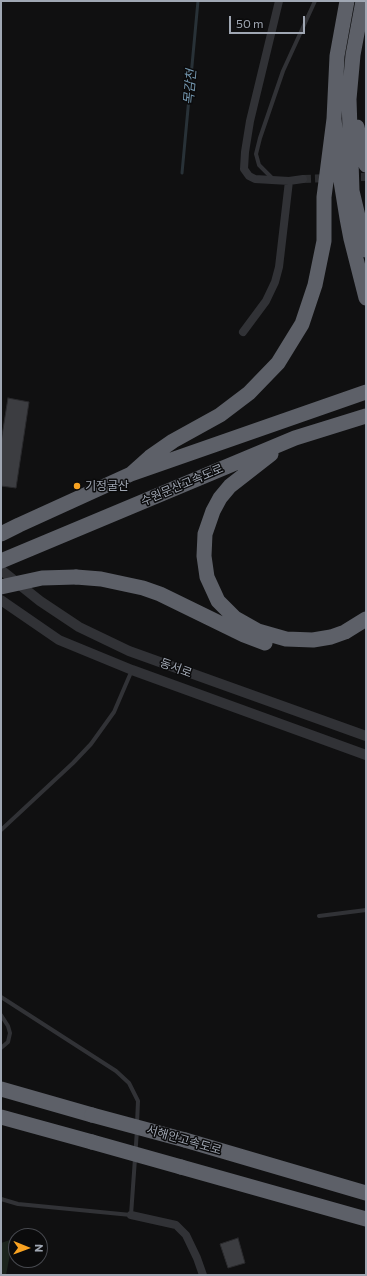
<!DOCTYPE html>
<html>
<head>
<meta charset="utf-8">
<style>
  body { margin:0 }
  #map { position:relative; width:367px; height:1276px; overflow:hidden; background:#101011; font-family:Commissioner,sans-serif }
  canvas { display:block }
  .frame { position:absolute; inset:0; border:2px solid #a0a7b3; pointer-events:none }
  .north { position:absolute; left:8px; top:1228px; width:40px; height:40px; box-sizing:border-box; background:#0b0b0c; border:1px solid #47494f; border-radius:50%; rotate:91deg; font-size:11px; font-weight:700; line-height:16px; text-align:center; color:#a0a7b3 }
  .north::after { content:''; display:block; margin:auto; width:14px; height:18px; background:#f8a221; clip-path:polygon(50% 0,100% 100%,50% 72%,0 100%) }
  .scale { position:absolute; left:229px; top:16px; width:76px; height:18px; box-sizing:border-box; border:2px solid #a0a7b3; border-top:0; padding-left:5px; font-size:12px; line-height:14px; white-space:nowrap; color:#a0a7b3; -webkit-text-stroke:3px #0b0b0c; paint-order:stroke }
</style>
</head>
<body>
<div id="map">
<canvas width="367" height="1276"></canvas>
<div class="frame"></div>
<div class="north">N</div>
<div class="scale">50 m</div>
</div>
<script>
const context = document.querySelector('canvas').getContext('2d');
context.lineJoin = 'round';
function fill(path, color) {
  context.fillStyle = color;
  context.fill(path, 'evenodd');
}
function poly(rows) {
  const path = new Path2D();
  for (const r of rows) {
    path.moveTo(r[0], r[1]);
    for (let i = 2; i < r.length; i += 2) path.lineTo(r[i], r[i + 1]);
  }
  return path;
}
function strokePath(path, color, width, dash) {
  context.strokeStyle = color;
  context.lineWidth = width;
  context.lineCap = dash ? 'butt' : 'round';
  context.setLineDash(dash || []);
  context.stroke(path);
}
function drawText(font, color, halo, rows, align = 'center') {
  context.font = font + ' Commissioner,"Noto Sans KR",sans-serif';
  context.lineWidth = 3;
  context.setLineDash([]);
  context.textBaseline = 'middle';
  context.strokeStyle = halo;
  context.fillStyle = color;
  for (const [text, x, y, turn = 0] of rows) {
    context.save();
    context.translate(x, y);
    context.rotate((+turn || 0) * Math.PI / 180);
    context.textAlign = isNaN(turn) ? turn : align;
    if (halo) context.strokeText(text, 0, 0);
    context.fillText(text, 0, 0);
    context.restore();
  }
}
fill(poly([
  [13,1239,6,1275,1,1275,1,1243]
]), '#1c241d');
strokePath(poly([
  [182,173,198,1]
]), '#283137', 3);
const building = poly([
  [8,398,29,402,16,488,1,486,1,442,8,398],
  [238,1238,245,1263,228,1268,220,1244,238,1238]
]);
fill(building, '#3c3d41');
strokePath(building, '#2a2a2d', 1);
strokePath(poly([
  [349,177,366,177],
  [303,179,329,178]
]), '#2d2e31', 8, [8, 4]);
strokePath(poly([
  [273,179,259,165,256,154,260,138,283,71,315,1],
  [1,830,73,763,91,744,114,712,132,670],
  [319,916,366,910],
  [1,997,116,1071,129,1083,138,1101,137,1124],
  [1,1015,8,1026,10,1033,8,1042,1,1048],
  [1,1199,18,1204,131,1215,137,1130]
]), '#313236', 4);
strokePath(poly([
  [279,1,250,121,245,152,244,169,249,176,255,179,289,181,303,179],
  [243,332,266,301,275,282,279,267,289,181],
  [131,1215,176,1225,186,1235,197,1258,203,1275]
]), '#313236', 8);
strokePath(poly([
  [1,570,40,601,79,627,129,651,366,736],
  [1,600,59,640,132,670,366,755]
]), '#313236', 10);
strokePath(poly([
  [347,1,337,56,334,119,339,169,347,218,351,239,366,298],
  [363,1,353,55,349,99,352,191,366,250],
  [357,127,366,165],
  [271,454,230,486,220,498,213,511,205,534,204,556,207,577,218,601,235,618,258,631,286,639,313,640,331,637,345,632,366,619],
  [131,474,150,457,173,441,220,415,249,393,278,363,302,324,315,285,324,241,324,197,334,119],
  [1,534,19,525,131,474,366,392],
  [1,561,295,438,366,416],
  [76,577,101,579,143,588,160,594,244,635,265,643],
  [1,1089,92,1115],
  [1,1117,92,1142],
  [185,1140,366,1193],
  [181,1167,366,1219]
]), '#5d6068', 15);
strokePath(poly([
  [1,587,42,578,76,577],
  [92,1115,185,1140],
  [92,1142,181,1167]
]), '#5d6068', 15);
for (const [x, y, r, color] of [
  [77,486,4,"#f8a221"]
]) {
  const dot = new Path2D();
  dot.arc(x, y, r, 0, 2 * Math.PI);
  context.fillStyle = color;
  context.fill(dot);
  strokePath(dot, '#0b0b0c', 1.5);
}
drawText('12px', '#a0a7b3', '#0b0b0c', [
  ["수원문산고속도로",182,485,-23],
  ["동서로",176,668,20],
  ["서해안고속도로",184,1140,16]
]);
drawText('12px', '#a0a7b3', '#0b0b0c', [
  ["기정굴산",85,486]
], 'left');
drawText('italic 13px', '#7598b0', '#0b0b0c', [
  ["목감천",190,87,-85]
]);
</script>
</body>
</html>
